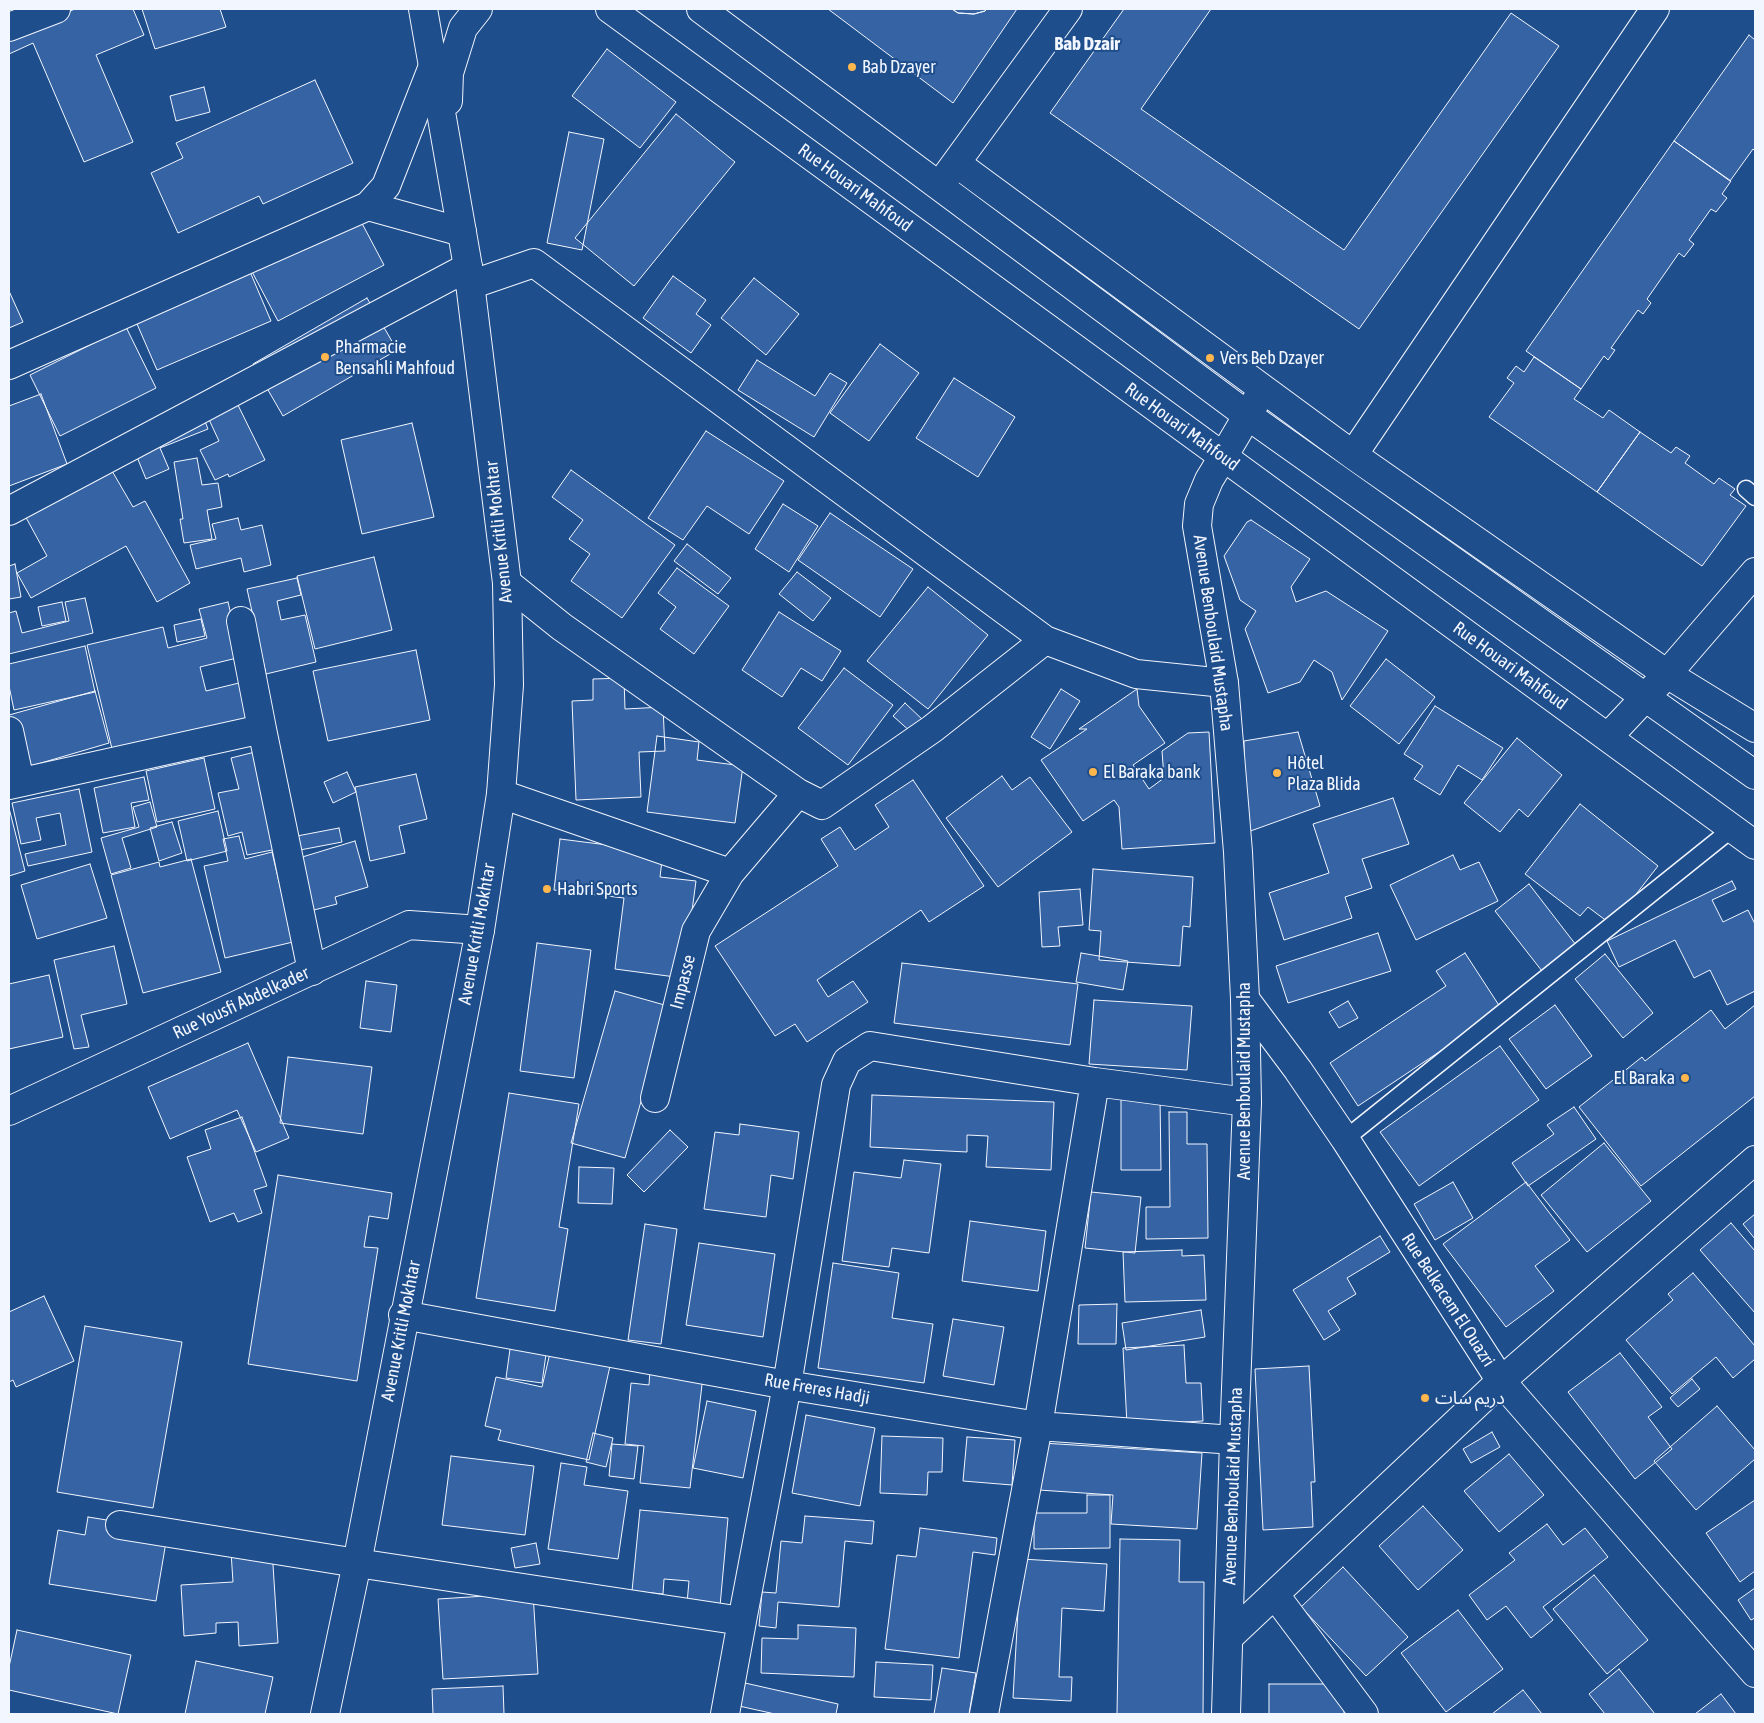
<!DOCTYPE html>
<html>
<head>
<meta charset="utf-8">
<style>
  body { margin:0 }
  #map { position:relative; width:1764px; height:1723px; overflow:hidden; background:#1f4e8c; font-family:"Asap Condensed",sans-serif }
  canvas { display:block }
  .frame { position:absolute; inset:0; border:10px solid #f2f6ff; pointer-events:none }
</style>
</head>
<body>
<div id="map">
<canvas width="1764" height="1723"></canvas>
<div class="frame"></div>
</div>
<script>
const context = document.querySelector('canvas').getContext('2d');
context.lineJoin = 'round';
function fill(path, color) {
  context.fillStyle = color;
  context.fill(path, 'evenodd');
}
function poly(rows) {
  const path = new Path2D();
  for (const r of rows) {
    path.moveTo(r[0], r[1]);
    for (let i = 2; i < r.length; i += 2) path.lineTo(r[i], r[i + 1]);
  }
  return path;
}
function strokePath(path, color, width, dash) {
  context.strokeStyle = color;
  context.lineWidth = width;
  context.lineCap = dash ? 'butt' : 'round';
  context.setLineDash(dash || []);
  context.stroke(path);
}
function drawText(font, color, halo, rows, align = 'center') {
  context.font = font + ' "Asap Condensed","Noto Sans Arabic",sans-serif';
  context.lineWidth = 4;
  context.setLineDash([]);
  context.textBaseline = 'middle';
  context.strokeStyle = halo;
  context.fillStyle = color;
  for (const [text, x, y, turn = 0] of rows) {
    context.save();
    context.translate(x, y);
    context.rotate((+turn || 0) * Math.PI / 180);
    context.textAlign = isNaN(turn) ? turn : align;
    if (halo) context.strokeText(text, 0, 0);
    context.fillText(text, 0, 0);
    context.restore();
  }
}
const building = poly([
  [75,9,133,9,144,35,96,55,133,142,84,162,33,43,9,54,9,24,29,28,75,9],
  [142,9,220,9,226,27,155,49,142,9],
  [828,9,952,9,958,13,974,14,985,11,987,9,1017,9,953,103,828,9],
  [952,9,987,9,985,11,974,14,958,13,952,9],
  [1124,9,1211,9,1141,109,1344,250,1511,13,1559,46,1359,329,1050,113,1124,9],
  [1749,35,1755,40,1755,151,1753,149,1730,181,1674,141,1749,35],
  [607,49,676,102,640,148,572,96,607,49],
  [315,80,353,163,263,204,259,196,178,233,151,173,183,158,176,143,315,80],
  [204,87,210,112,176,121,170,96,204,87],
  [676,114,735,162,634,286,575,238,676,114],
  [569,132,604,139,582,250,547,243,569,132],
  [1674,141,1731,181,1722,194,1727,198,1716,212,1711,209,1689,240,1694,244,1684,257,1679,253,1647,299,1651,303,1643,314,1638,310,1611,348,1615,350,1608,360,1604,356,1581,389,1526,351,1674,141],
  [356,212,384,265,278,321,250,268,356,212],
  [248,267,271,321,157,370,134,317,248,267],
  [673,276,706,300,696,314,711,325,691,353,643,318,673,276],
  [754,278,799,314,766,355,721,318,754,278],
  [9,291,23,322,9,328,9,291],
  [367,298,397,350,283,416,253,364,367,298],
  [126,327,156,388,60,436,30,375,126,327],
  [880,344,919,373,869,441,830,413,880,344],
  [1534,357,1581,389,1574,399,1603,418,1609,410,1640,432,1597,492,1489,417,1514,383,1507,378,1516,366,1524,372,1534,357],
  [757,360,815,396,830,373,847,383,814,437,738,390,757,360],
  [954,378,1015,417,978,477,916,438,954,378],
  [41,394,67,464,9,486,9,406,41,394],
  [234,397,265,460,229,477,228,474,215,480,200,450,219,441,205,411,234,397],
  [201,411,208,429,160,448,169,469,146,479,130,440,201,411],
  [412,423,434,517,362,534,341,440,412,423],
  [706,431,784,481,749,534,707,506,683,540,648,518,706,431],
  [1640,432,1671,453,1676,447,1690,456,1685,463,1714,484,1719,478,1735,489,1730,495,1746,506,1702,566,1597,492,1640,432],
  [197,458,202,485,218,483,222,507,207,510,212,539,184,543,180,519,183,519,174,462,197,458],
  [108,464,133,507,145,501,190,583,157,602,126,546,31,598,17,573,47,556,23,512,108,464],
  [571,470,675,545,622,618,571,581,590,554,569,539,583,520,552,497,571,470],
  [783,504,818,526,789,572,755,549,783,504],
  [830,513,913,569,880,617,798,560,830,513],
  [238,518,241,530,262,525,271,565,244,572,241,558,196,569,190,545,216,539,212,524,238,518],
  [1251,520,1310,559,1291,587,1296,602,1326,591,1388,631,1342,700,1332,672,1314,660,1300,682,1268,693,1245,629,1256,611,1240,600,1224,556,1247,522,1251,520],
  [687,544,731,578,718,594,674,561,687,544],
  [374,557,392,630,315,649,297,576,374,557],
  [15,564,21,597,9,599,9,566,15,564],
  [677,568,729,606,694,654,660,629,676,607,658,593,677,568],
  [797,572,831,598,813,621,779,594,797,572],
  [297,578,301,595,277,601,281,620,305,615,316,662,266,674,247,589,297,578],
  [928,587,988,635,928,709,867,661,928,587],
  [85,598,93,633,9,654,9,613,16,611,22,633,69,621,65,602,85,598],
  [62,602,66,621,42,626,38,607,62,602],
  [228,602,241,657,200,667,206,691,243,682,252,719,113,753,87,645,163,627,168,648,207,638,199,609,228,602],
  [779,612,841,651,822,681,801,668,782,697,742,670,779,612],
  [201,619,205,636,177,642,174,625,201,619],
  [85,646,95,692,14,710,9,686,9,664,85,646],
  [416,650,430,720,328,741,313,671,416,650],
  [1386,659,1435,697,1399,744,1350,706,1386,659],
  [844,668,893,705,848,765,798,728,844,668],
  [624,678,625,709,663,707,665,751,639,752,641,797,576,800,572,701,593,700,593,679,624,678],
  [1061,689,1080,701,1050,749,1031,737,1061,689],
  [1137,689,1139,706,1165,743,1133,765,1149,789,1164,778,1162,751,1188,733,1209,732,1215,843,1122,849,1119,807,1114,800,1083,821,1041,760,1087,729,1079,729,1137,689],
  [95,691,109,743,24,768,9,715,95,691],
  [905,703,924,721,912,733,893,716,905,703],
  [1435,706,1503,748,1482,780,1458,765,1440,795,1414,779,1423,766,1404,754,1435,706],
  [1298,732,1320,806,1245,833,1244,741,1298,732],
  [657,736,699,742,697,760,743,766,735,823,647,812,657,736],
  [1517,738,1562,775,1528,817,1519,809,1500,832,1464,803,1517,738],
  [255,752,277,849,247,855,242,832,228,836,218,793,239,789,231,758,255,752],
  [204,758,215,809,157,822,146,771,204,758],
  [347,772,356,792,333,803,324,782,347,772],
  [416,774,427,819,399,826,405,853,370,861,355,787,416,774],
  [1002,776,1012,790,1030,777,1072,832,998,887,946,818,1002,776],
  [144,777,149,800,131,803,135,827,103,833,94,788,144,777],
  [913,780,984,886,929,922,921,910,817,980,828,997,853,981,868,1002,807,1042,795,1024,775,1036,715,946,838,866,821,839,840,827,855,850,889,827,875,805,913,780],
  [79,789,92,852,28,866,25,854,66,845,60,813,36,818,41,840,21,844,12,803,79,789],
  [1393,798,1409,844,1362,859,1372,888,1345,897,1352,918,1284,940,1269,893,1329,873,1313,824,1393,798],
  [150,802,157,827,122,838,131,868,111,874,101,838,139,827,133,807,150,802],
  [1580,804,1658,866,1612,925,1588,907,1580,916,1525,874,1580,804],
  [9,808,25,871,9,876,9,808],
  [218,811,227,851,187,861,178,821,218,811],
  [172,822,182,853,159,861,150,828,172,822],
  [339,828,342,842,300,850,297,836,339,828],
  [239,836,245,859,272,852,293,942,225,958,204,866,228,861,223,839,239,836],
  [560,839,663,852,660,877,696,881,683,978,615,969,624,898,554,890,560,839],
  [355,841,368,887,335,897,337,904,314,910,299,858,355,841],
  [1453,855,1460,870,1479,862,1498,901,1416,940,1390,885,1453,855],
  [191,859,221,972,143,993,111,875,159,862,160,867,191,859],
  [90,864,107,918,37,939,21,885,90,864],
  [1093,869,1193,877,1190,927,1183,926,1180,966,1099,960,1101,931,1089,930,1093,869],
  [1732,881,1736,889,1712,900,1723,922,1748,910,1755,924,1755,991,1727,1005,1710,970,1694,978,1675,940,1619,967,1607,941,1732,881],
  [1529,884,1576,945,1542,971,1495,911,1529,884],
  [1080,889,1083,925,1058,927,1060,946,1042,947,1039,892,1080,889],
  [1378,933,1391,971,1288,1003,1276,966,1378,933],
  [537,943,591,950,574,1078,520,1071,537,943],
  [114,946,127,1004,81,1015,89,1047,74,1049,54,960,114,946],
  [1081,953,1128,961,1123,990,1076,982,1081,953],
  [1465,953,1502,1010,1358,1106,1330,1063,1446,986,1436,971,1465,953],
  [1605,954,1653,1013,1623,1038,1575,979,1605,954],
  [902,963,1078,984,1070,1045,894,1023,902,963],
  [49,975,63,1037,9,1049,9,984,49,975],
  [366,981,397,985,391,1032,360,1028,366,981],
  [615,991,668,1006,625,1158,571,1143,615,991],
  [1094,1000,1192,1006,1187,1070,1089,1064,1094,1000],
  [1348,1001,1358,1018,1339,1028,1329,1012,1348,1001],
  [1555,1005,1592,1056,1546,1089,1509,1039,1555,1005],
  [1755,1005,1755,1096,1641,1186,1579,1107,1642,1057,1645,1061,1711,1010,1725,1029,1755,1005],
  [248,1043,289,1138,256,1152,237,1110,170,1139,148,1087,248,1043],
  [1500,1046,1539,1100,1419,1186,1380,1132,1500,1046],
  [288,1057,372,1067,363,1134,280,1123,288,1057],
  [509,1093,579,1104,559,1227,568,1229,555,1311,476,1298,509,1093],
  [872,1095,1054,1102,1051,1170,986,1167,988,1136,967,1135,967,1152,870,1147,872,1095],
  [1121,1098,1160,1098,1161,1170,1121,1170,1121,1098],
  [1574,1107,1596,1139,1528,1186,1512,1163,1554,1134,1547,1125,1574,1107],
  [1169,1112,1187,1112,1187,1144,1207,1144,1208,1238,1146,1239,1146,1207,1170,1207,1169,1112],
  [242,1117,267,1186,254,1190,262,1213,238,1222,234,1213,210,1222,187,1157,211,1149,205,1130,242,1117],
  [740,1124,799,1132,793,1179,771,1175,766,1217,704,1209,715,1132,739,1135,740,1124],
  [670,1130,688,1147,644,1192,627,1175,670,1130],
  [1604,1143,1651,1201,1587,1252,1541,1195,1604,1143],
  [904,1160,941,1164,929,1253,892,1248,889,1267,842,1261,854,1172,901,1178,904,1160],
  [579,1167,614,1168,612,1204,578,1203,579,1167],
  [278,1175,392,1193,388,1219,369,1216,364,1247,378,1248,357,1381,248,1364,278,1175],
  [1453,1182,1473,1218,1435,1240,1414,1204,1453,1182],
  [1526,1182,1570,1240,1535,1266,1554,1291,1506,1327,1443,1244,1526,1182],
  [1091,1192,1141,1197,1135,1253,1085,1248,1091,1192],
  [1755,1214,1755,1239,1743,1224,1755,1214],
  [970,1221,1046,1231,1038,1291,962,1281,970,1221],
  [1731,1223,1755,1251,1755,1313,1700,1250,1731,1223],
  [645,1224,677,1229,661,1344,628,1340,645,1224],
  [1380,1236,1390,1252,1347,1278,1356,1294,1328,1311,1340,1330,1324,1340,1293,1290,1380,1236],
  [699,1243,775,1254,763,1337,686,1325,699,1243],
  [1182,1250,1182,1256,1204,1255,1206,1300,1125,1302,1123,1252,1182,1250],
  [833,1263,899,1273,892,1318,933,1324,924,1383,818,1368,833,1263],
  [1693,1273,1755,1346,1755,1359,1733,1378,1716,1357,1672,1394,1626,1340,1673,1300,1668,1294,1693,1273],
  [44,1296,74,1361,16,1387,13,1380,9,1382,9,1312,44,1296],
  [1117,1304,1116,1344,1078,1344,1079,1305,1117,1304],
  [1201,1310,1205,1337,1126,1350,1122,1323,1201,1310],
  [953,1319,1004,1327,994,1385,943,1376,953,1319],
  [85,1326,182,1342,153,1508,57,1492,85,1326],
  [511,1342,547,1347,542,1383,506,1378,511,1342],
  [1184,1345,1186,1383,1201,1383,1203,1421,1127,1425,1123,1348,1184,1345],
  [550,1353,610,1366,589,1460,498,1440,501,1430,485,1426,496,1377,542,1387,550,1353],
  [1620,1353,1662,1407,1648,1417,1672,1449,1635,1479,1568,1392,1620,1353],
  [1309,1366,1315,1482,1311,1482,1313,1527,1263,1530,1255,1369,1309,1366],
  [650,1370,703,1376,690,1488,640,1483,644,1446,625,1444,631,1383,649,1385,650,1370],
  [1692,1379,1700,1389,1678,1407,1670,1398,1692,1379],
  [707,1401,756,1411,743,1478,693,1468,707,1401],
  [1717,1406,1755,1450,1755,1459,1696,1510,1654,1461,1717,1406],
  [806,1415,875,1428,860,1506,792,1493,806,1415],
  [1492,1432,1500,1447,1471,1463,1463,1449,1492,1432],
  [593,1433,613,1438,606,1467,586,1462,593,1433],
  [882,1436,943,1438,942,1472,928,1472,927,1495,880,1493,882,1436],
  [967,1437,1015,1440,1012,1485,963,1481,967,1437],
  [1042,1443,1202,1453,1197,1529,1111,1524,1113,1495,1039,1490,1042,1443],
  [612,1444,638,1446,634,1479,609,1476,612,1444],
  [1509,1454,1544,1495,1499,1532,1464,1491,1509,1454],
  [451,1456,534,1466,525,1535,442,1525,451,1456],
  [561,1463,587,1467,584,1485,628,1491,618,1559,548,1549,561,1463],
  [1087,1495,1110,1495,1110,1548,1034,1549,1034,1513,1087,1513,1087,1495],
  [1755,1500,1755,1571,1740,1582,1706,1533,1755,1500],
  [1423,1506,1463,1550,1418,1590,1379,1546,1423,1506],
  [640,1510,728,1518,720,1606,687,1603,689,1581,664,1579,663,1594,632,1591,640,1510],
  [805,1516,874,1521,872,1544,845,1541,839,1607,778,1602,776,1628,759,1626,762,1592,776,1593,781,1541,802,1543,805,1516],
  [88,1517,168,1530,156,1601,49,1584,58,1530,85,1535,88,1517],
  [1547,1524,1563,1545,1585,1528,1608,1557,1543,1607,1553,1620,1531,1638,1506,1606,1487,1620,1469,1595,1515,1560,1509,1553,1547,1524],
  [920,1528,997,1538,995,1555,973,1552,959,1658,885,1649,897,1555,916,1557,920,1528],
  [1120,1539,1180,1540,1179,1582,1204,1582,1203,1714,1117,1714,1120,1539],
  [536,1543,540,1564,515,1568,511,1548,536,1543],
  [272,1549,278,1643,239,1646,238,1622,216,1623,216,1633,184,1636,181,1585,233,1582,231,1552,272,1549],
  [1021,1559,1107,1564,1104,1611,1062,1608,1059,1677,1072,1677,1071,1701,1013,1698,1021,1559],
  [1343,1567,1408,1637,1366,1676,1301,1607,1343,1567],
  [1594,1575,1648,1640,1607,1674,1553,1609,1594,1575],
  [1755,1588,1755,1618,1751,1620,1738,1600,1755,1588],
  [533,1593,538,1674,443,1679,438,1599,533,1593],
  [1458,1610,1503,1669,1446,1712,1401,1653,1458,1610],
  [798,1625,856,1628,854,1677,761,1673,762,1638,798,1639,798,1625],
  [17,1630,131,1655,118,1714,9,1690,9,1667,17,1630],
  [196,1661,273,1677,265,1714,185,1714,196,1661],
  [876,1662,933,1665,931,1700,874,1697,876,1662],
  [942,1668,976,1673,969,1714,934,1714,942,1668],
  [1619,1669,1655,1714,1605,1714,1589,1694,1619,1669],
  [745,1683,838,1704,836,1714,775,1714,739,1706,745,1683],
  [1269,1684,1345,1684,1344,1714,1269,1714,1269,1684],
  [503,1686,504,1714,433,1714,432,1689,503,1686],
  [1523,1690,1542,1714,1492,1714,1523,1690],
  [1721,1694,1736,1714,1695,1714,1721,1694]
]);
fill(building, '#3563a3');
strokePath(building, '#f2f6ff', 1);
const service = poly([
  [1746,489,1755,497],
  [1345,1139,1733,828]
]);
const minor = poly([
  [9,27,56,9],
  [956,163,1353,455,1667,674,1755,728],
  [945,178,1068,9],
  [368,206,462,232],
  [470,285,534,263,1045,640,1136,674,1224,683],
  [9,365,368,206,386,186,433,66],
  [1353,455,1655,9],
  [1223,457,1259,396],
  [9,511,468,267],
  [507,583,562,627,798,793,822,805,932,729,1045,640],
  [241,621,262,729],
  [9,731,20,782],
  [1608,737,1667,674,1755,572],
  [9,785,262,729,312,971],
  [501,794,730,873,798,793],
  [655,1098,696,931,730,873],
  [403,1315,787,1385,1038,1426,1234,1440],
  [120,1525,357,1563,742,1621,787,1385,836,1085,847,1061,870,1046,1095,1082,1247,1102],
  [1275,1595,1364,1714],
  [1229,1637,1501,1381,1755,1160],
  [725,1714,742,1621],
  [984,1714,1038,1426,1095,1082]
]);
const tertiary = poly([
  [1245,999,1298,1070,1345,1139,1501,1381,1755,1673]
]);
const secondary = poly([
  [1223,457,1209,480,1199,504,1197,526,1224,683,1238,852,1245,999,1247,1102,1234,1440,1226,1714],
  [9,1111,409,925,480,930]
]);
const primary = poly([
  [610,9,1755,845],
  [701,9,1247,415,1755,775],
  [448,101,449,73,463,28,478,9],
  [325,1714,357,1563,480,930,501,794,509,685,507,583,468,267,423,9]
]);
strokePath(service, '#f2f6ff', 19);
strokePath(minor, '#f2f6ff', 30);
strokePath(tertiary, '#f2f6ff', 30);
strokePath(secondary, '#f2f6ff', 30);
strokePath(primary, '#f2f6ff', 30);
strokePath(service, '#1f4e8c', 16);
strokePath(minor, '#1f4e8c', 28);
strokePath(tertiary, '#1f4e8c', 28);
strokePath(secondary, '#1f4e8c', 28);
strokePath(primary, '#1f4e8c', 28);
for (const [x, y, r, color] of [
  [852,67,5,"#ffb74d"],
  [325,357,5,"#ffb74d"],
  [1210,358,5,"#ffb74d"],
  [1093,772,5,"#ffb74d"],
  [1277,773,5,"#ffb74d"],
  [547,889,5,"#ffb74d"],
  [1685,1078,5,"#ffb74d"],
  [1425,1398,5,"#ffb74d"]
]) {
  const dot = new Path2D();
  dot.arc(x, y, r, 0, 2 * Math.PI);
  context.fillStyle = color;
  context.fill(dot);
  strokePath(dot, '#1f4e8c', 2);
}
drawText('18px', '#f2f6ff', '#1f4e8c', [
  ["Bab Dzayer",862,67],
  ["Pharmacie",335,347],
  ["Bensahli Mahfoud",335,368],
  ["Vers Beb Dzayer",1220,358],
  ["Hôtel",1287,763],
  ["Plaza Blida",1287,784],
  ["El Baraka bank",1103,772],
  ["Habri Sports",557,889],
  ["El Baraka",1675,1078,"right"],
  ["دريم سات",1435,1398]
], 'left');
drawText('18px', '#f2f6ff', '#1f4e8c', [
  ["Rue Houari Mahfoud",855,188,36],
  ["Rue Houari Mahfoud",1182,427,36],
  ["Avenue Kritli Mokhtar",499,532,-96],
  ["Avenue Benboulaid Mustapha",1213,633,82],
  ["Rue Houari Mahfoud",1510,666,36],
  ["Avenue Kritli Mokhtar",477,934,-80],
  ["Impasse",683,982,-76],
  ["Rue Yousfi Abdelkader",241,1003,-25],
  ["Avenue Benboulaid Mustapha",1244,1081,-90],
  ["Rue Belkacem El Ouazri",1448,1300,57],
  ["Avenue Kritli Mokhtar",401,1331,-79],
  ["Rue Freres Hadji",817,1389,10],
  ["Avenue Benboulaid Mustapha",1233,1486,-88]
]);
drawText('bold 19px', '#f2f6ff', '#1f4e8c', [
  ["Bab Dzair",1087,44]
]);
</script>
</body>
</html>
